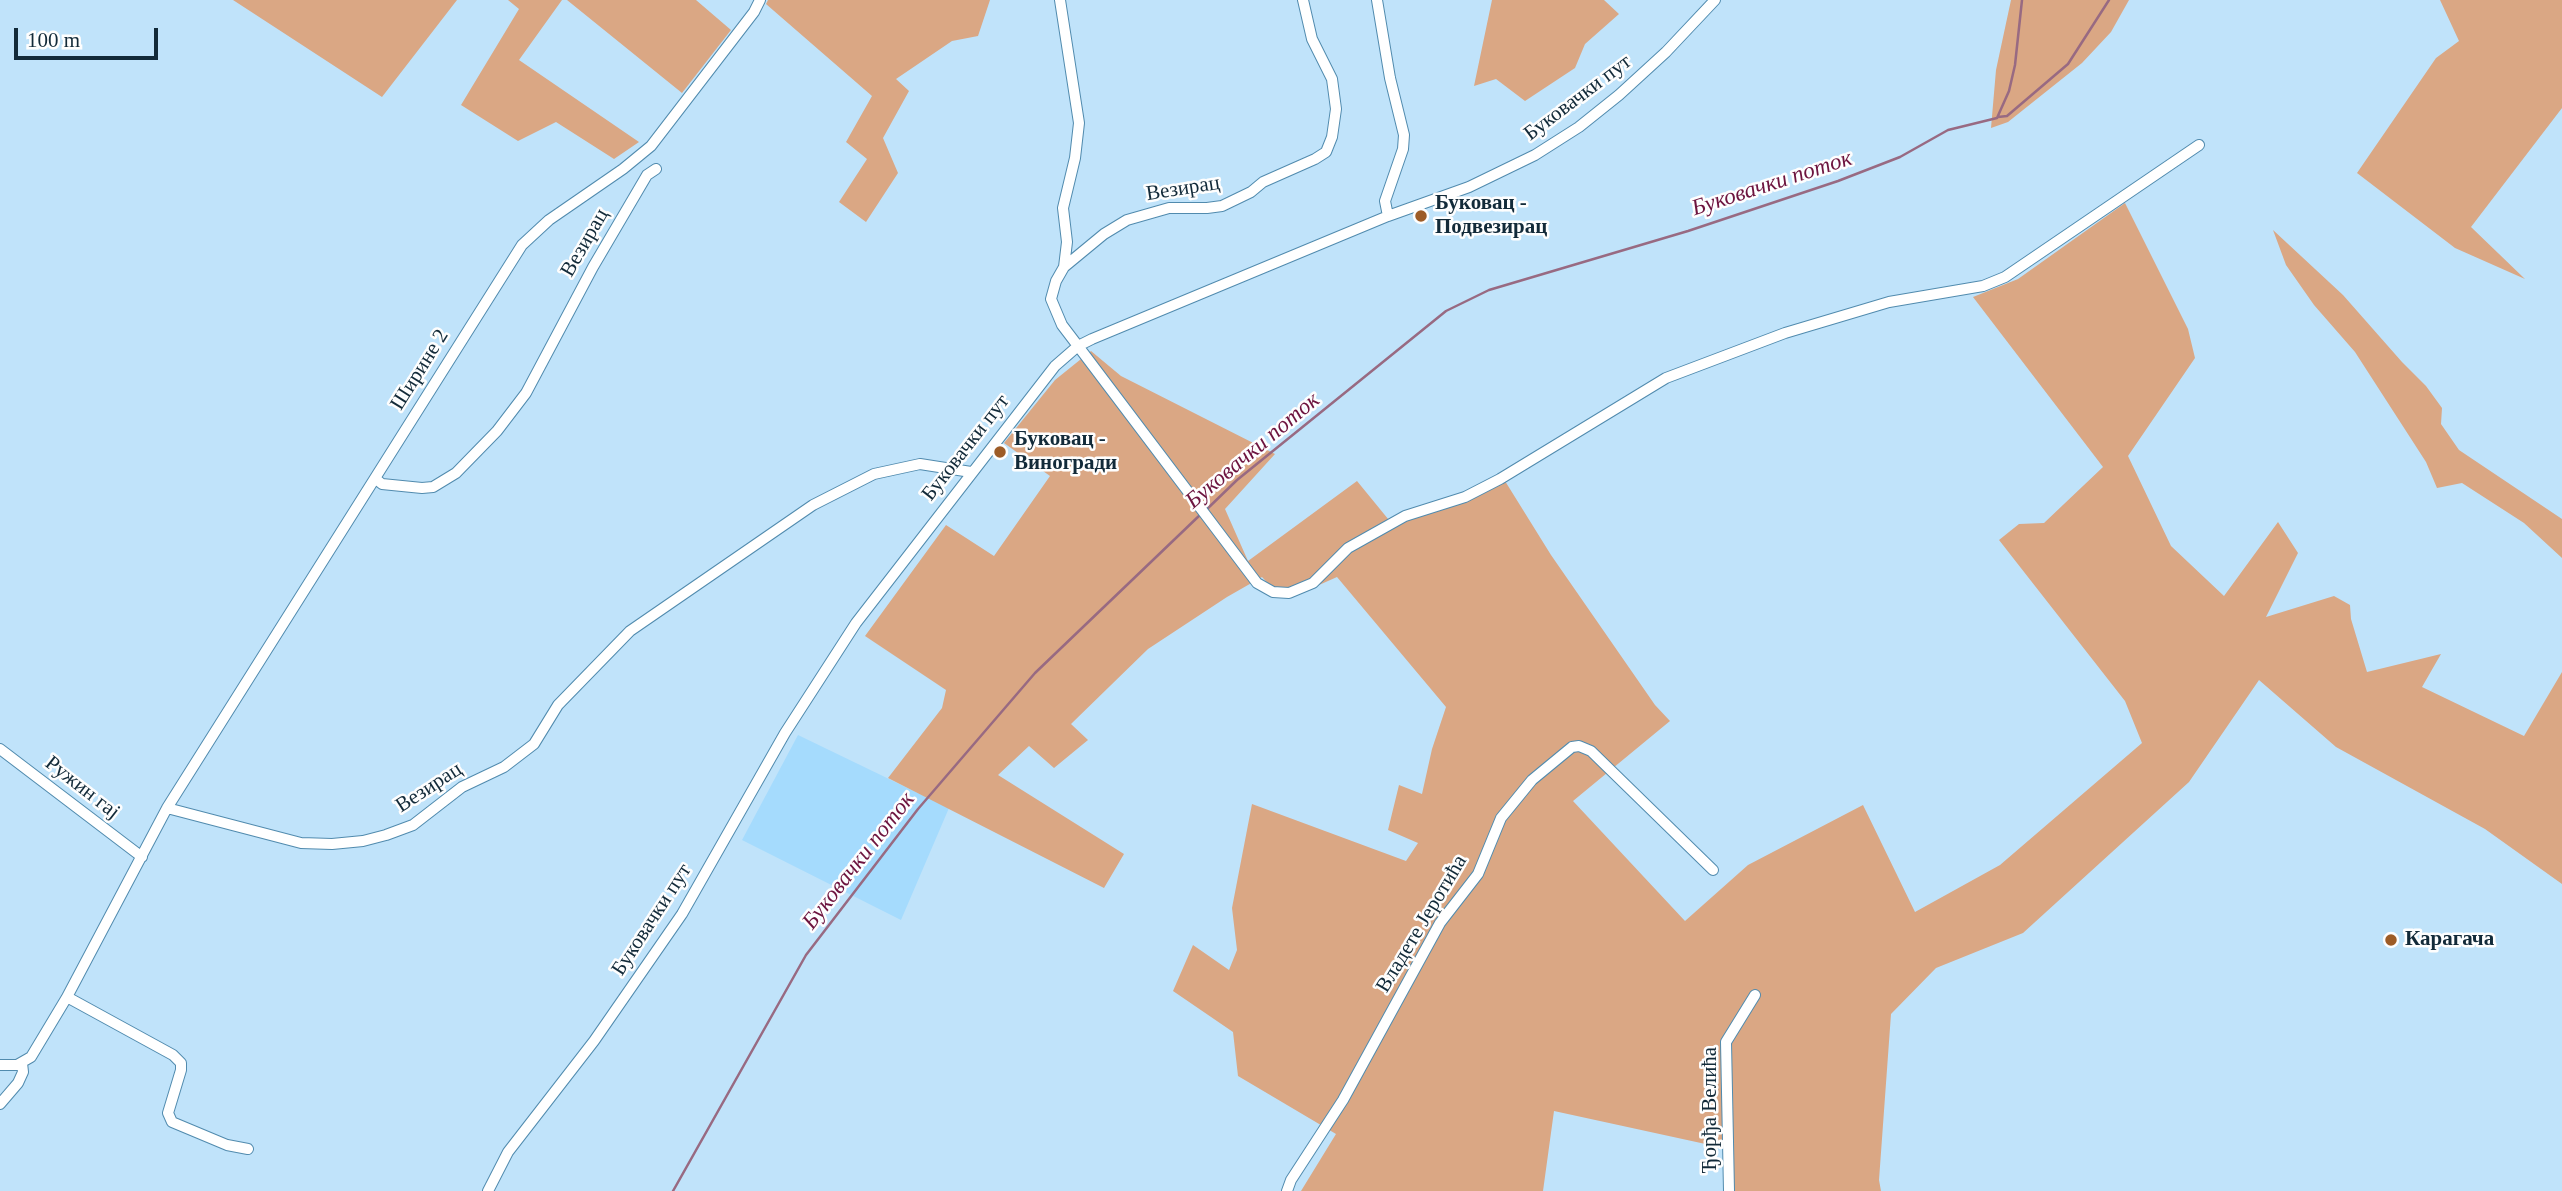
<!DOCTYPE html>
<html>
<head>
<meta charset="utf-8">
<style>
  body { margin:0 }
  #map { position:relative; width:2562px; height:1191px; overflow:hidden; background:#c0e3fa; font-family:Georgia,serif }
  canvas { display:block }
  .scale { position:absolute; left:14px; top:28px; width:144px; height:32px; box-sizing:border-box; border:4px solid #122a39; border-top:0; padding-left:9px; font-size:21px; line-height:24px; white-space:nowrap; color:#122a39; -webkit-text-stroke:5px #fefefe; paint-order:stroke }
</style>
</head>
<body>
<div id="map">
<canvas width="2562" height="1191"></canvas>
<div class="scale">100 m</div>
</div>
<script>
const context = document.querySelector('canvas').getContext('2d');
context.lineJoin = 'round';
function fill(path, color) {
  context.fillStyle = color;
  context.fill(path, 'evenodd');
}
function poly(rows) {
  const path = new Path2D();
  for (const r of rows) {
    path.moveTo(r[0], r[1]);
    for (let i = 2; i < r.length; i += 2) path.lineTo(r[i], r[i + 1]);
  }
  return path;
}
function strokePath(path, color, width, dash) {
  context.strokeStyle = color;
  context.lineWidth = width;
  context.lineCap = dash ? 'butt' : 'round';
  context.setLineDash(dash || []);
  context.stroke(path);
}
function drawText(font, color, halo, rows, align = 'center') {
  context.font = font + ' Georgia,serif';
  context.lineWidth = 5;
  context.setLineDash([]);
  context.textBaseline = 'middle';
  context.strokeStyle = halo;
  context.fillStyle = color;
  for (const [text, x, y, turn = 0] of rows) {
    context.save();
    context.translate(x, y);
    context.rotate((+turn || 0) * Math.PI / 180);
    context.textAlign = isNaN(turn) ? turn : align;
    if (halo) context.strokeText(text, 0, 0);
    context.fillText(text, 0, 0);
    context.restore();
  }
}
fill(poly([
  [798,735,949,808,901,920,742,840]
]), '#a5dbfd');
fill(poly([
  [233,0,457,0,382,97],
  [508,0,562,0,519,60,639,142,614,159,556,122,518,141,461,105,519,9],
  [567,0,696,0,731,30,682,93],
  [768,0,990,0,978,36,952,41,896,79,909,91,883,138,898,173,866,222,839,202,867,159,846,142,872,96,766,4],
  [1492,0,1604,0,1619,14,1585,44,1575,68,1525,101,1496,79,1474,86],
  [2011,0,2129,0,2111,32,2082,63,2008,122,1991,128,1996,70],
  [2440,0,2562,0,2562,108,2471,227,2525,279,2455,248,2357,173,2436,58,2459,41],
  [2125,203,2188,329,2195,358,2128,456,2171,546,2224,596,2278,522,2298,553,2266,617,2334,596,2350,605,2351,619,2367,672,2441,654,2422,687,2524,736,2562,672,2562,884,2485,829,2336,747,2259,680,2189,782,2023,933,1936,968,1891,1014,1879,1180,1881,1191,1734,1191,1733,1150,1554,1111,1543,1191,1301,1191,1336,1134,1238,1076,1233,1032,1173,991,1193,945,1229,970,1237,950,1232,908,1252,804,1406,861,1418,843,1388,830,1399,785,1422,794,1432,749,1446,707,1337,577,1310,589,1275,591,1262,577,1227,597,1148,649,1071,724,1088,740,1054,768,1029,746,998,775,1124,854,1104,888,888,778,942,708,946,690,865,636,946,525,994,556,1050,476,1004,443,1055,380,1091,351,1121,376,1275,454,1225,509,1248,561,1357,481,1393,525,1505,481,1551,555,1655,705,1670,721,1573,801,1685,921,1748,865,1863,805,1915,912,2000,865,2142,743,2125,701,1999,540,2019,524,2044,523,2103,467,1973,297,2018,279],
  [2273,230,2343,295,2402,362,2426,386,2442,408,2441,424,2459,450,2562,519,2562,558,2524,523,2462,483,2437,488,2426,462,2355,352,2314,305,2286,265]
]), '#daa784');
strokePath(poly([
  [1998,117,2007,116,2068,64,2109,0],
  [1206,510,1237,480,1446,311,1489,290,1688,231,1838,181,1900,157,1948,130,1997,118,2009,91,2015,65,2022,0],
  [673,1191,806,955,918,809,1035,673,1201,514]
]), '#986a82', 2.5);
const minor = poly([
  [1060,0,1079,123,1075,158,1063,208,1067,242,1064,267],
  [1303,0,1312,39,1332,79,1336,109,1332,137,1326,152,1315,159,1263,182,1251,192,1222,206,1207,208,1169,208,1127,220,1104,234,1064,267,1056,281,1051,299,1062,325,1078,346,1257,583,1273,592,1289,593,1313,583,1348,548,1405,516,1465,497,1500,479,1666,378,1785,333,1889,302,1983,286,2005,277,2199,145],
  [1377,0,1390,78,1404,135,1403,149,1385,201,1388,216],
  [376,479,382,484,422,488,433,487,456,473,497,431,526,393,593,267,647,175,656,169],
  [0,749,142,857],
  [167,808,301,843,332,844,363,841,386,835,413,825,462,787,504,767,534,744,558,705,630,631,813,505,874,474,920,464,971,472],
  [0,1065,17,1065,31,1057,67,997],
  [0,1104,18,1083,23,1072,22,1063],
  [248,1149,227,1145,172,1122,168,1113,181,1070,181,1063,173,1055,67,997,167,808,522,245,549,220,623,169,651,146,754,12,760,0],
  [488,1191,508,1152,594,1041,682,914,785,733,856,623,1055,366,1078,346,1092,339,1388,216,1469,187,1535,155,1579,127,1619,95,1666,52,1715,0],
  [1287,1191,1291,1180,1343,1100,1440,923,1478,874,1501,818,1532,780,1572,747,1579,746,1591,751,1713,870],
  [1729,1191,1726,1042,1755,995]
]);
strokePath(minor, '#518bae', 12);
strokePath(minor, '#fff', 10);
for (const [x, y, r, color] of [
  [1421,216,7,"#9d5c27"],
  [1000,452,7,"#9d5c27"],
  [2391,940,7,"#9d5c27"]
]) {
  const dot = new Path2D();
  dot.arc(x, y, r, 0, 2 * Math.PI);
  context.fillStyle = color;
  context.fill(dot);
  strokePath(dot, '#fefefe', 2.5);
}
drawText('21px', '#122a39', '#fefefe', [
  ["Буковачки пут",1578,98,-37],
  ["Везирац",1183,189,-9],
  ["Везирац",585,243,-60],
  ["Ширине 2",420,370,-58],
  ["Буковачки пут",966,448,-52],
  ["Ружин гај",82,788,38],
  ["Везирац",429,788,-33],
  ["Буковачки пут",652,920,-57],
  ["Владете Јеротића",1422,924,-59],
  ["Ђорђа Велића",1710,1110,-90]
]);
drawText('bold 21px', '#122a39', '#fefefe', [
  ["Буковац -",1435,204],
  ["Подвезирац",1435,228],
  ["Буковац -",1014,440],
  ["Виногради",1014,464],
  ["Карагача",2405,940]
], 'left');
drawText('italic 23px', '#6d143f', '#fefefe', [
  ["Буковачки поток",1772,184,-18],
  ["Буковачки поток",1253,451,-40],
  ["Буковачки поток",859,861,-52]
]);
</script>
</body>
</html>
